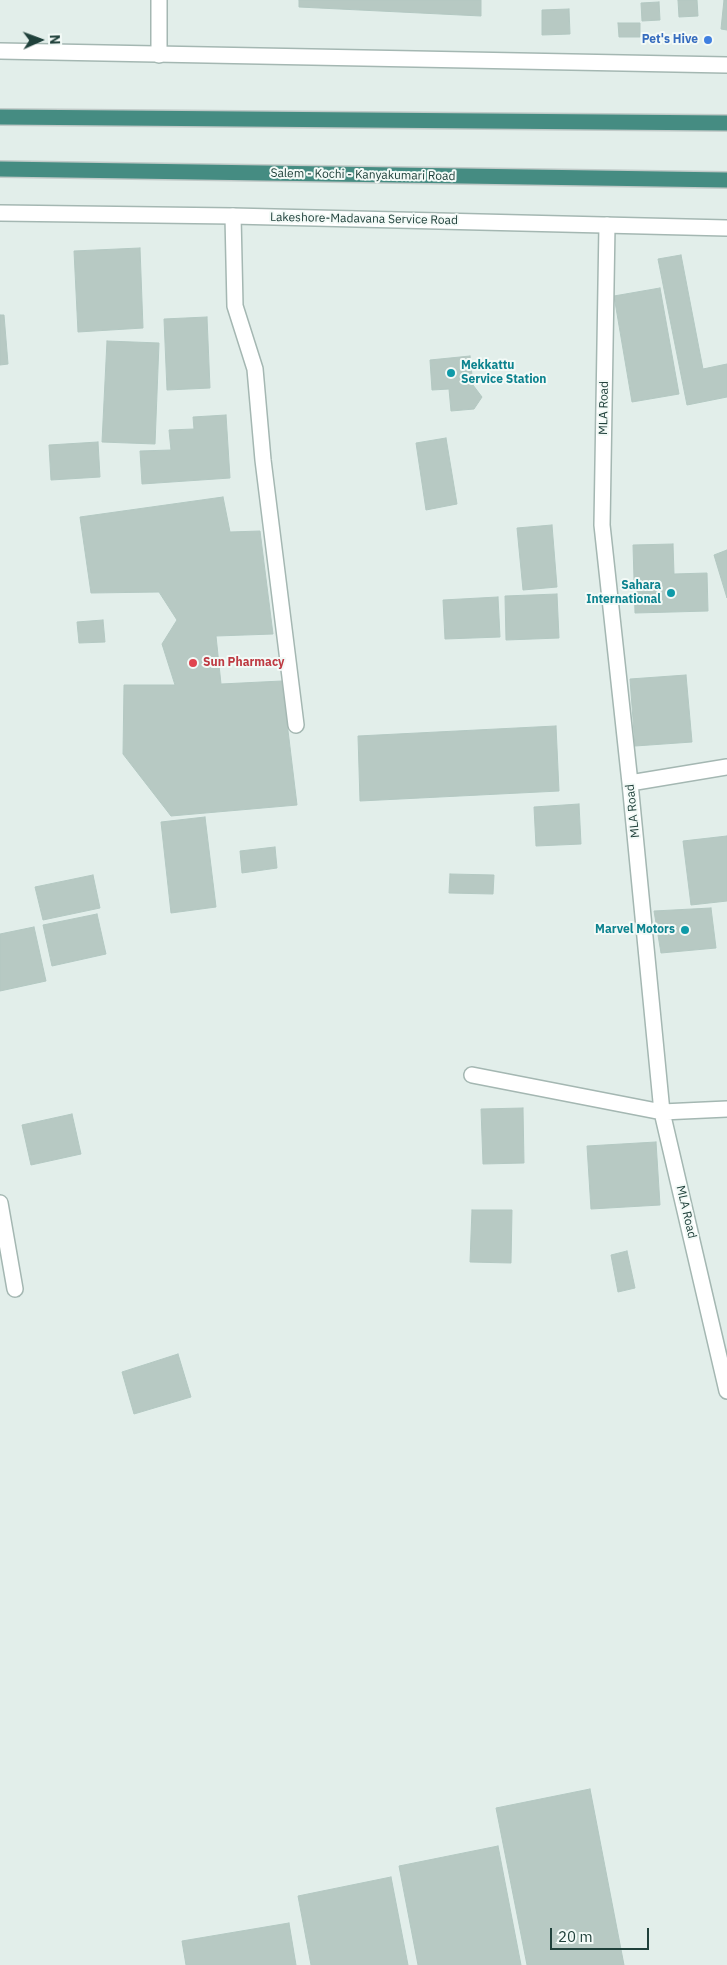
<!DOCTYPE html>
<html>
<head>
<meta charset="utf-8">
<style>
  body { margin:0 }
  #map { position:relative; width:727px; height:1965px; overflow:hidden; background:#e2eeea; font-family:"IBM Plex Sans",sans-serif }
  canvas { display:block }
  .north { position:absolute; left:15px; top:15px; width:50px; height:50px; -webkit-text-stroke:4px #f3faf7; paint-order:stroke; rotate:88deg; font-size:14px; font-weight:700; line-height:20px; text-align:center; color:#20413b }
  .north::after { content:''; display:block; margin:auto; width:18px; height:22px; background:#20413b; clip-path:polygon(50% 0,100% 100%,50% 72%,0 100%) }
  .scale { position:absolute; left:550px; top:1928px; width:99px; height:22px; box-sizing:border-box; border:2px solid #20413b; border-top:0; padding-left:6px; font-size:15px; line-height:18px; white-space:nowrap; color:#20413b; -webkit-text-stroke:4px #f3faf7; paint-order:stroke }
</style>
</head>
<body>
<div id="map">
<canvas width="727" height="1965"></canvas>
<div class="north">N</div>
<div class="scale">20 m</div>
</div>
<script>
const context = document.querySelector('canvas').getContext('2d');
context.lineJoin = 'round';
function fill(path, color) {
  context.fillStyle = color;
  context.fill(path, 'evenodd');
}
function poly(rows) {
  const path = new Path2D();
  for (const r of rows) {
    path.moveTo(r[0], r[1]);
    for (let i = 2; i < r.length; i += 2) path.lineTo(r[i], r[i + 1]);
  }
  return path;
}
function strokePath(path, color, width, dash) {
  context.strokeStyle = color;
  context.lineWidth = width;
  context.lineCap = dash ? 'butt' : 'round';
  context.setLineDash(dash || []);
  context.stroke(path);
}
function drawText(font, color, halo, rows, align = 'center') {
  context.font = font + ' "IBM Plex Sans",sans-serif';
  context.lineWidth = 4;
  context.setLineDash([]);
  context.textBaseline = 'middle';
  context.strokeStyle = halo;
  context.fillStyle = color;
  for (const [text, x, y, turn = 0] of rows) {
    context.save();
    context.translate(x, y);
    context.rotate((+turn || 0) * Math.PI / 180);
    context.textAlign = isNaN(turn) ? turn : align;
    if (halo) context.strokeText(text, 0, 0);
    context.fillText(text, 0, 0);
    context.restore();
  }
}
const building = poly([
  [299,0,481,0,481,16,299,7,299,0],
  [678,0,697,0,698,16,679,17,678,0],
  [724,0,727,0,727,30,721,29,724,0],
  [659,2,660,20,642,21,641,3,659,2],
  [569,9,570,34,542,35,542,10,569,9],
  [618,23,640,23,640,37,619,37,618,23],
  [140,248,143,328,78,332,74,251,140,248],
  [681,255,703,369,727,364,727,397,687,405,658,259,681,255],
  [660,288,679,394,632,402,614,296,660,288],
  [0,315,4,315,8,364,0,365,0,315],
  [207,317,210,388,167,390,164,319,207,317],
  [107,341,159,343,155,444,102,442,107,341],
  [470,356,473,385,482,397,474,409,451,411,449,389,432,390,430,360,470,356],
  [226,415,230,478,142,484,140,451,171,450,169,430,194,429,193,417,226,415],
  [446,438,457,504,426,510,416,443,446,438],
  [98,442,100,477,51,480,49,445,98,442],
  [223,497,230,532,260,531,273,634,216,636,221,684,282,681,297,805,171,816,123,754,124,685,175,685,162,644,177,620,159,592,91,593,80,517,223,497],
  [552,525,557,587,523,590,517,528,552,525],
  [673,544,674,574,707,573,708,611,635,613,633,545,673,544],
  [727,550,727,598,714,555,727,550],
  [557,594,559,638,506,640,505,596,557,594],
  [498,597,500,637,445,639,443,600,498,597],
  [103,620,105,642,79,643,77,622,103,620],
  [686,675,692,742,635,746,630,679,686,675],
  [556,726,559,791,360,801,358,736,556,726],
  [579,804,581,844,536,846,534,807,579,804],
  [205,817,216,907,171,913,161,822,205,817],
  [727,836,727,901,691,905,683,841,727,836],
  [275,847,277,868,242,873,240,851,275,847],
  [450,874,494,875,493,894,449,893,450,874],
  [93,875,100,908,43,920,35,887,93,875],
  [711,908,716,948,661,953,654,911,711,908],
  [97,914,106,954,52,966,43,925,97,914],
  [34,927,46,981,0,991,0,934,34,927],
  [523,1108,524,1163,483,1164,481,1109,523,1108],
  [72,1114,81,1154,31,1165,22,1125,72,1114],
  [656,1142,660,1205,591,1209,587,1146,656,1142],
  [472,1210,512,1210,511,1263,470,1262,472,1210],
  [627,1251,635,1288,618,1292,611,1255,627,1251],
  [178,1354,191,1397,134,1414,122,1372,178,1354],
  [590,1789,624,1965,527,1965,496,1808,590,1789],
  [498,1846,521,1965,418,1965,399,1866,498,1846],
  [391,1877,408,1965,311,1965,298,1896,391,1877],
  [289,1923,296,1965,186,1965,182,1941,289,1923]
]);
fill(building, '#b7c9c3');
strokePath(building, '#b3c8c2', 1);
const minor = poly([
  [159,55,159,0],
  [233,216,235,306,255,369,263,460,296,725],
  [607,225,602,525,630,783,662,1112,727,1391],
  [630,783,727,767],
  [472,1075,662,1112,727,1109],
  [0,1203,15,1289]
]);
const tertiary = poly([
  [0,51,727,65],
  [0,213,233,216,727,228]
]);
const trunk = poly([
  [0,117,727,123],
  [0,169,727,180]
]);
strokePath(minor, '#a4b7b2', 18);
strokePath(tertiary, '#a4b7b2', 18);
strokePath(trunk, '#c1cac8', 18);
strokePath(minor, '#fff', 15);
strokePath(tertiary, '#fff', 15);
strokePath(trunk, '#458c82', 15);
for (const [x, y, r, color] of [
  [708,40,5,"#3f7fe0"],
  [451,373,5,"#0f9aa8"],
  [671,593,5,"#0f9aa8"],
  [193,663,5,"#e0444e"],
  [685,930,5,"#0f9aa8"]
]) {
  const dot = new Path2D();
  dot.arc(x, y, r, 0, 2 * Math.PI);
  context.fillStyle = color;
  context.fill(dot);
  strokePath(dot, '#f3faf7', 2);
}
drawText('bold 12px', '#366cbe', '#f3faf7', [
  ["Pet's Hive",698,40]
], 'right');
drawText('12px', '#20413b', '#f3faf7', [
  ["Salem - Kochi - Kanyakumari Road",363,175,1],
  ["Lakeshore-Madavana Service Road",364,219,1],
  ["MLA Road",604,408,-89],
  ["MLA Road",633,811,-96],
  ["MLA Road",686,1212,77]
]);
drawText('bold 12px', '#0d838f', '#f3faf7', [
  ["Mekkattu",461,366,"left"],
  ["Service Station",461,380,"left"],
  ["Sahara",661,586],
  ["International",661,600],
  ["Marvel Motors",675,930]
], 'right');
drawText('bold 12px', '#be3a42', '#f3faf7', [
  ["Sun Pharmacy",203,663]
], 'left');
</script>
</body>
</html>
